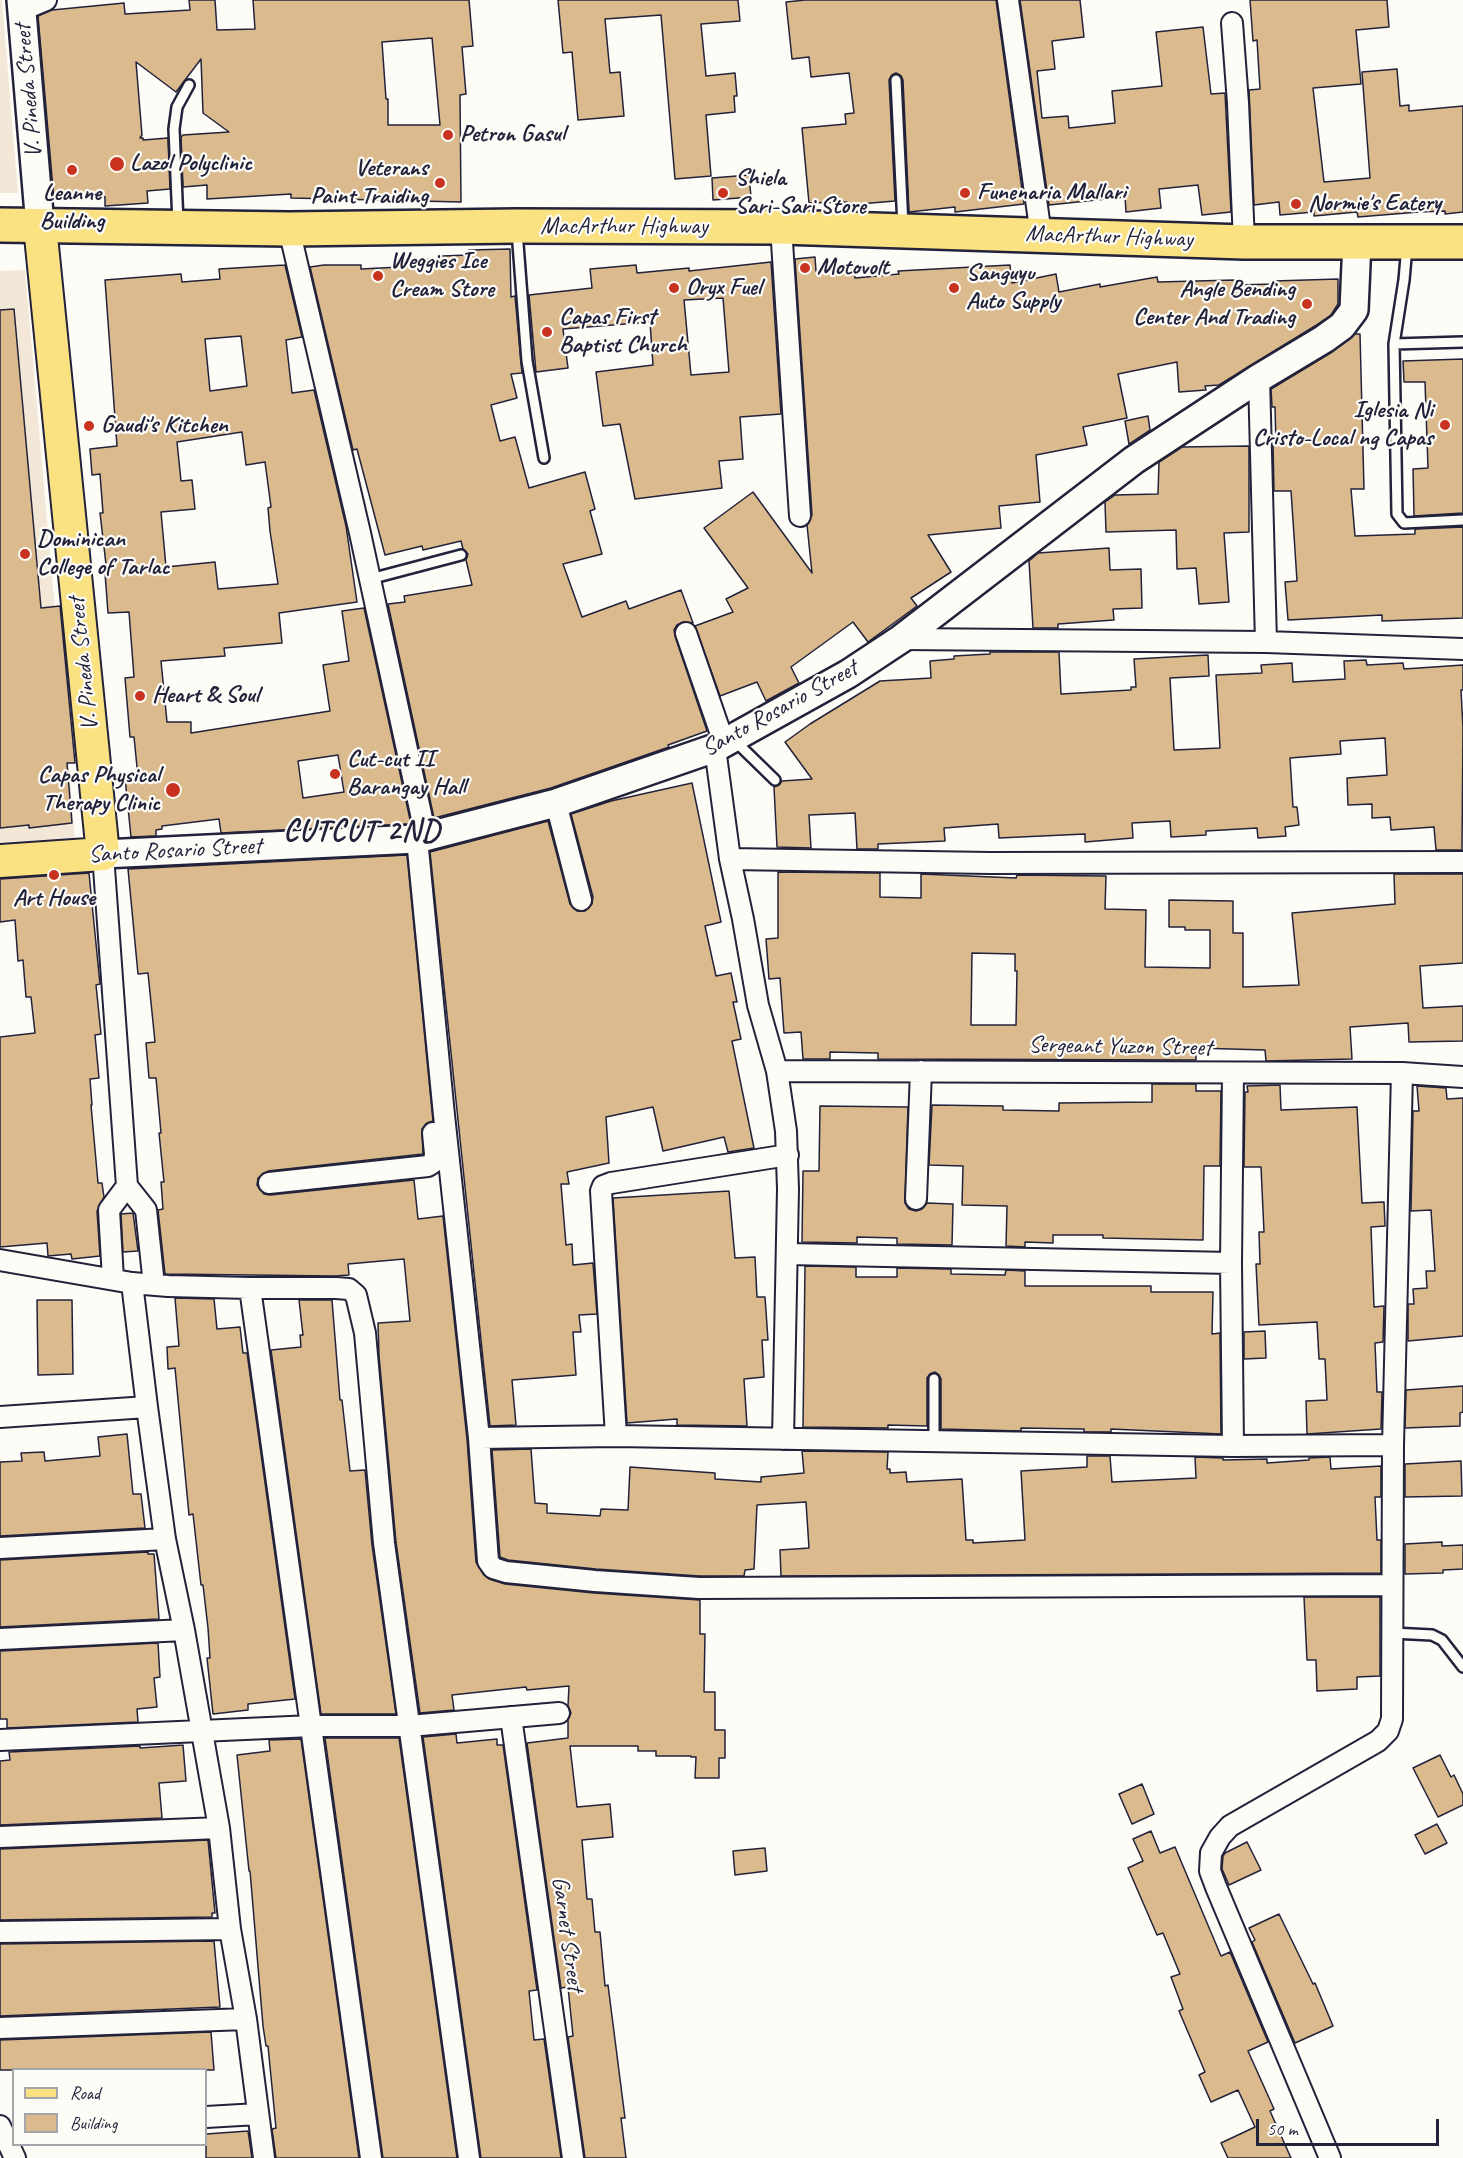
<!DOCTYPE html>
<html>
<head>
<meta charset="utf-8">
<style>
  body { margin:0 }
  #map { position:relative; width:1463px; height:2158px; overflow:hidden; background:#fdfcf7; font-family:Caveat,sans-serif }
  canvas { display:block }
  .legend { position:absolute; left:12px; top:2068px; width:195px; height:78px; box-sizing:border-box; background:#fdfcf7; border:2px solid #a5a5ac; margin:0; padding:8px 10px; list-style:none; font-size:18px; color:#22223b }
  .legend li { display:flex; align-items:center; gap:12px; height:30px }
  .legend b { width:30px; border:2px solid #a5a5ac }
  .scale { position:absolute; left:1256px; top:2119px; width:183px; height:27px; box-sizing:border-box; border:3px solid #22223b; border-top:0; padding-left:8px; font-size:18px; line-height:21px; white-space:nowrap; color:#22223b; -webkit-text-stroke:4px #fdfcf7; paint-order:stroke }
</style>
</head>
<body>
<div id="map">
<canvas width="1463" height="2158"></canvas>
<ul class="legend">
<li><b style="height:8px;background:#fae181"></b>Road</li>
<li><b style="height:16px;background:#dbba8e"></b>Building</li>
</ul>
<div class="scale">50 m</div>
</div>
<script>
const context = document.querySelector('canvas').getContext('2d');
context.lineJoin = 'round';
function fill(path, color) {
  context.fillStyle = color;
  context.fill(path, 'evenodd');
}
function poly(rows) {
  const path = new Path2D();
  for (const r of rows) {
    path.moveTo(r[0], r[1]);
    for (let i = 2; i < r.length; i += 2) path.lineTo(r[i], r[i + 1]);
  }
  return path;
}
function strokePath(path, color, width, dash) {
  context.strokeStyle = color;
  context.lineWidth = width;
  context.lineCap = dash ? 'butt' : 'round';
  context.setLineDash(dash || []);
  context.stroke(path);
}
function drawText(font, color, halo, rows, align = 'center') {
  context.font = font + ' Caveat,sans-serif';
  context.lineWidth = 4.5;
  context.setLineDash([]);
  context.textBaseline = 'middle';
  context.strokeStyle = halo;
  context.fillStyle = color;
  for (const [text, x, y, turn = 0] of rows) {
    context.save();
    context.translate(x, y);
    context.rotate((+turn || 0) * Math.PI / 180);
    context.textAlign = isNaN(turn) ? turn : align;
    if (halo) context.strokeText(text, 0, 0);
    context.fillText(text, 0, 0);
    context.restore();
  }
}
fill(poly([
  [0,0,2,0,18,193,0,193],
  [25,270,75,838,0,844,0,271]
]), '#f3e8d8');
const building = poly([
  [189,0,215,0,217,30,255,29,253,0,469,0,473,46,462,47,466,94,460,95,461,202,291,198,291,194,207,199,207,185,183,187,181,137,183,135,229,132,203,113,201,59,176,92,136,62,142,135,140,138,143,138,143,140,168,138,170,189,147,191,148,203,105,206,105,197,54,200,38,16,52,10,124,3,125,14,190,10,189,0],
  [432,38,440,125,388,125,388,99,386,99,382,42,432,38],
  [558,0,738,0,740,21,701,24,706,76,735,73,737,96,734,96,735,112,706,115,711,176,675,179,661,15,605,19,610,73,620,72,624,116,578,120,572,52,563,53,558,0],
  [805,0,996,0,1024,204,955,212,955,207,909,212,903,80,901,76,896,73,892,75,889,80,895,201,847,205,847,202,809,203,802,128,846,124,845,114,854,113,849,73,811,77,809,57,792,59,786,2,805,0],
  [1020,0,1080,0,1084,37,1052,41,1055,69,1037,71,1042,118,1068,116,1069,128,1115,123,1112,91,1162,86,1156,32,1203,27,1211,94,1225,93,1231,212,1202,215,1198,185,1159,189,1161,208,1126,212,1125,197,1049,205,1020,0],
  [1250,0,1387,0,1389,27,1356,30,1361,84,1313,88,1324,182,1370,178,1362,72,1397,69,1400,106,1409,105,1409,111,1463,106,1463,212,1445,214,1445,211,1419,212,1358,217,1357,212,1314,216,1314,212,1280,215,1279,202,1254,205,1249,90,1260,89,1257,40,1253,41,1250,0],
  [749,175,751,197,713,200,712,178,749,175],
  [510,249,511,297,515,296,522,373,511,374,517,398,491,405,500,441,515,437,529,488,585,472,595,509,590,511,602,554,563,564,582,617,626,601,629,609,681,590,693,623,683,622,677,625,674,630,675,636,707,731,668,745,669,747,551,788,434,818,388,604,405,602,404,596,472,585,466,560,468,554,463,549,461,541,423,550,422,546,385,555,357,449,353,450,310,267,324,265,361,265,361,269,400,267,400,260,442,259,442,256,469,255,469,250,510,249],
  [815,257,816,271,854,267,855,278,899,274,898,271,1010,265,1012,283,1056,274,1059,292,1100,284,1100,287,1157,277,1158,282,1235,280,1235,285,1274,284,1274,281,1338,279,1338,304,1331,315,1315,326,1219,385,1205,386,1206,390,1179,392,1177,362,1118,374,1127,418,1083,427,1087,445,1036,455,1040,502,999,506,1001,528,928,535,951,572,911,598,917,606,868,642,853,622,791,667,799,683,766,701,757,682,720,696,695,626,733,612,726,599,748,588,704,528,753,492,812,573,807,525,812,515,795,259,815,257],
  [771,262,781,414,740,417,743,459,719,461,722,488,635,499,620,424,603,426,596,372,653,365,650,322,563,329,568,368,536,372,529,295,592,288,590,269,636,265,637,273,689,268,689,271,771,262],
  [723,298,729,372,691,375,684,300,723,298],
  [285,265,302,337,286,340,292,393,314,390,346,526,357,602,279,613,282,643,224,648,225,656,161,661,167,722,191,722,191,733,330,711,323,665,349,661,342,611,364,608,411,824,221,833,219,819,162,826,162,829,156,830,156,836,131,837,125,778,138,777,134,737,130,737,125,678,134,677,129,612,108,613,105,573,107,573,100,513,103,513,100,474,92,475,90,449,117,446,105,280,181,274,182,282,220,279,219,269,285,265],
  [241,336,247,386,210,391,205,339,241,336],
  [242,432,246,465,265,462,271,507,268,508,270,531,278,584,218,589,215,562,166,567,161,512,195,509,192,480,181,481,177,442,242,432],
  [338,755,344,792,303,798,298,761,338,755],
  [14,309,41,608,60,606,75,763,67,763,72,823,29,828,29,825,0,828,0,310,14,309],
  [1355,334,1360,334,1364,489,1351,489,1355,536,1415,534,1415,529,1463,527,1463,618,1382,621,1382,615,1288,620,1285,582,1297,581,1294,535,1291,491,1274,491,1273,445,1276,445,1275,407,1272,407,1271,389,1332,352,1355,334],
  [1463,359,1463,513,1414,516,1413,469,1428,468,1425,382,1404,382,1403,361,1463,359],
  [1148,416,1150,430,1129,444,1125,421,1148,416],
  [1249,446,1249,532,1224,533,1229,602,1199,604,1196,568,1177,569,1176,530,1106,532,1105,502,1115,495,1158,494,1159,462,1182,447,1249,446],
  [1109,548,1110,570,1141,569,1142,608,1113,609,1114,620,1058,624,1058,628,1033,628,1029,561,1038,553,1109,548],
  [990,652,1059,652,1061,694,1131,690,1131,687,1136,687,1134,659,1208,655,1209,676,1170,678,1174,750,1220,748,1216,675,1262,673,1261,665,1292,663,1293,682,1345,679,1344,661,1366,660,1367,665,1403,663,1404,669,1463,665,1463,690,1461,690,1463,728,1462,850,1436,850,1434,827,1391,830,1390,817,1372,818,1372,804,1348,805,1347,778,1387,775,1385,738,1340,741,1341,754,1290,758,1293,807,1297,807,1299,825,1285,827,1286,836,1258,838,1257,828,1206,831,1206,835,1171,837,1170,821,1132,823,1133,838,1085,842,1085,834,999,838,998,824,944,828,945,841,878,844,878,849,857,849,855,813,809,815,811,848,777,847,774,787,779,785,782,781,812,779,785,742,810,724,880,681,931,678,930,661,954,659,954,656,990,654,990,652],
  [692,783,721,922,705,926,716,976,731,973,737,1002,733,1002,741,1039,732,1041,754,1148,728,1152,724,1137,663,1151,653,1107,606,1117,609,1163,567,1172,569,1184,561,1184,566,1245,572,1244,573,1265,593,1263,597,1314,579,1315,581,1332,573,1332,576,1375,512,1380,516,1425,490,1426,430,852,548,821,570,904,577,911,585,911,592,904,593,897,571,814,611,801,692,783],
  [407,855,433,1121,427,1123,422,1129,423,1154,268,1171,258,1178,257,1185,264,1194,270,1195,414,1180,418,1219,443,1216,467,1439,476,1562,484,1575,489,1579,505,1584,594,1593,700,1600,700,1634,705,1634,704,1692,715,1692,715,1730,725,1730,725,1758,719,1758,719,1778,695,1778,696,1757,691,1757,691,1756,656,1756,656,1751,638,1751,638,1746,570,1746,577,1807,610,1804,613,1837,582,1840,587,1899,592,1899,595,1932,600,1932,605,1986,608,1985,625,2118,621,2118,626,2158,585,2158,568,2037,573,2036,568,1987,561,1988,527,1743,568,1738,568,1720,571,1713,568,1706,569,1686,527,1690,526,1687,452,1695,454,1710,420,1713,396,1542,379,1356,378,1323,410,1321,404,1259,348,1264,349,1275,335,1276,165,1274,158,1210,163,1209,161,1182,164,1182,159,1133,161,1133,156,1078,149,1078,146,1043,155,1042,148,973,138,974,128,869,407,855],
  [778,872,880,873,880,897,921,898,921,874,1016,878,1017,875,1106,876,1105,909,1146,910,1145,967,1210,968,1210,930,1185,930,1185,927,1169,927,1169,900,1233,901,1233,933,1243,933,1243,987,1299,985,1292,913,1395,904,1394,874,1463,874,1463,963,1420,966,1423,1008,1463,1006,1463,1041,1409,1042,1408,1023,1350,1027,1352,1059,1266,1061,1265,1050,1196,1048,1196,1060,878,1059,878,1053,830,1052,830,1059,803,1059,801,1032,784,1033,780,978,769,979,766,939,778,938,778,872],
  [972,953,1015,954,1015,971,1017,971,1016,1025,971,1025,972,953],
  [89,873,100,984,96,985,101,1034,95,1035,99,1078,90,1079,92,1105,91,1105,98,1183,102,1183,104,1197,97,1211,100,1256,72,1259,71,1254,48,1256,47,1243,0,1247,0,1037,35,1033,31,997,26,997,23,960,18,961,15,920,0,922,0,879,89,873],
  [1152,1084,1196,1084,1196,1091,1221,1091,1220,1166,1204,1166,1203,1240,1103,1238,1103,1235,1053,1235,1053,1243,1025,1242,1025,1247,1006,1246,1007,1206,962,1205,963,1166,929,1165,932,1105,1003,1106,1003,1110,1059,1111,1059,1103,1152,1102,1152,1084],
  [1280,1085,1281,1110,1357,1107,1362,1203,1384,1202,1385,1226,1371,1227,1374,1307,1384,1306,1383,1342,1375,1343,1377,1392,1382,1392,1381,1429,1307,1434,1306,1401,1327,1400,1325,1359,1319,1359,1317,1322,1259,1325,1256,1264,1260,1264,1259,1232,1264,1232,1261,1167,1244,1167,1245,1092,1248,1092,1247,1086,1280,1085],
  [1417,1086,1446,1088,1447,1099,1463,1098,1463,1336,1408,1341,1408,1304,1414,1304,1413,1289,1427,1288,1426,1271,1435,1271,1431,1210,1411,1211,1413,1111,1419,1111,1417,1086],
  [820,1106,908,1107,905,1203,909,1209,916,1211,922,1209,927,1203,953,1204,952,1245,897,1244,897,1238,857,1237,857,1243,802,1242,803,1171,819,1171,820,1106],
  [729,1191,735,1258,755,1257,757,1297,765,1297,768,1340,762,1340,764,1377,744,1379,747,1426,677,1425,677,1419,627,1423,613,1198,729,1191],
  [133,1213,138,1251,123,1252,121,1214,133,1213],
  [805,1266,856,1267,856,1277,897,1277,897,1268,951,1269,951,1274,1005,1275,1006,1270,1025,1271,1025,1286,1151,1286,1151,1292,1213,1292,1212,1334,1220,1333,1221,1434,1111,1429,1111,1432,1084,1432,1084,1429,1021,1428,1021,1431,941,1429,941,1379,939,1375,935,1372,930,1374,927,1378,927,1426,888,1425,888,1428,803,1427,805,1266],
  [175,1298,214,1299,217,1329,240,1327,243,1353,247,1353,295,1699,248,1704,248,1710,213,1714,207,1658,210,1658,208,1628,203,1585,201,1585,193,1514,189,1515,175,1368,168,1369,167,1347,179,1346,175,1298],
  [37,1300,72,1300,73,1374,38,1375,37,1300],
  [299,1300,332,1300,340,1400,342,1400,350,1471,365,1470,372,1545,396,1714,321,1714,271,1350,301,1347,300,1335,303,1335,299,1300],
  [1265,1331,1266,1358,1244,1359,1244,1332,1265,1331],
  [1463,1386,1463,1412,1460,1413,1460,1426,1405,1428,1406,1390,1463,1386],
  [127,1434,133,1494,141,1494,145,1528,0,1536,0,1462,22,1461,21,1453,44,1452,45,1461,100,1456,98,1437,127,1434],
  [531,1449,535,1503,547,1504,547,1513,600,1516,601,1509,628,1510,630,1467,715,1473,715,1479,761,1482,761,1477,804,1473,802,1451,888,1452,887,1469,890,1469,890,1473,906,1472,907,1482,962,1479,966,1540,973,1540,973,1543,1025,1540,1021,1471,1087,1467,1087,1456,1110,1456,1112,1482,1196,1478,1195,1457,1223,1458,1223,1460,1267,1459,1267,1463,1309,1460,1309,1458,1330,1457,1331,1469,1381,1466,1381,1497,1375,1497,1377,1540,1381,1540,1381,1573,781,1576,780,1550,809,1548,806,1502,757,1505,754,1569,745,1570,744,1576,699,1576,596,1569,508,1560,500,1557,492,1450,531,1449],
  [1461,1461,1462,1496,1405,1497,1405,1464,1461,1461],
  [1442,1542,1442,1546,1463,1545,1463,1569,1443,1570,1443,1573,1405,1574,1405,1544,1442,1542],
  [148,1552,148,1554,154,1554,159,1619,0,1627,0,1560,148,1552],
  [1304,1597,1380,1597,1380,1676,1357,1677,1357,1689,1317,1691,1316,1660,1307,1660,1304,1597],
  [158,1643,160,1677,154,1678,157,1707,137,1709,138,1722,7,1728,7,1719,0,1719,0,1651,158,1643],
  [456,1734,457,1743,497,1739,497,1745,503,1745,537,1990,529,1991,534,2040,544,2039,561,2158,481,2158,423,1737,456,1734],
  [325,1738,399,1738,457,2158,383,2158,325,1738],
  [301,1739,359,2158,276,2158,272,2129,276,2128,268,2046,266,2046,263,2026,250,1871,249,1871,237,1755,270,1751,269,1740,301,1739],
  [183,1745,186,1781,159,1783,162,1818,0,1825,0,1761,10,1760,9,1752,140,1746,140,1748,183,1745],
  [1440,1755,1451,1777,1454,1775,1463,1794,1463,1805,1438,1817,1413,1768,1440,1755],
  [1142,1784,1154,1814,1132,1824,1119,1794,1142,1784],
  [1437,1824,1447,1843,1425,1854,1415,1835,1437,1824],
  [1151,1831,1160,1853,1175,1847,1221,1956,1230,1952,1268,2042,1248,2051,1274,2109,1270,2111,1291,2158,1228,2158,1221,2143,1255,2127,1238,2090,1211,2102,1199,2075,1205,2072,1179,2011,1183,2009,1171,1977,1180,1974,1163,1933,1157,1935,1128,1868,1143,1861,1133,1839,1151,1831],
  [208,1840,215,1913,212,1913,212,1917,0,1920,0,1849,208,1840],
  [1247,1842,1261,1870,1229,1885,1222,1869,1223,1856,1225,1853,1247,1842],
  [765,1848,767,1871,735,1875,733,1851,765,1848],
  [1279,1914,1313,1984,1315,1983,1333,2026,1295,2043,1252,1942,1255,1940,1249,1928,1279,1914],
  [214,1941,220,2007,0,2016,0,1944,214,1941],
  [211,2032,214,2070,0,2070,0,2040,211,2032],
  [248,2131,252,2158,206,2158,206,2134,248,2131]
]);
fill(building, '#dbba8e');
strokePath(building, '#22223b', 1.5);
const lane = poly([
  [896,80,903,226],
  [178,223,174,129,177,107,189,85],
  [517,231,527,361,544,458],
  [1407,246,1404,280,1394,344,1397,514,1404,523,1463,520],
  [1394,344,1463,342],
  [370,579,461,555],
  [734,740,775,780],
  [934,1379,934,1441],
  [1392,1633,1432,1635,1442,1640,1463,1667]
]);
const street = poly([
  [1008,0,1041,235],
  [22,10,46,0],
  [1232,23,1238,103,1244,242],
  [781,227,800,516],
  [289,229,360,533,426,837],
  [1259,378,1266,642],
  [686,633,724,743],
  [901,639,1266,642,1463,649],
  [715,748,730,859,743,919,758,1005,777,1071,786,1131,788,1189,783,1439],
  [556,803,581,900],
  [417,839,444,1115,479,1438,616,1436,601,1191,603,1186,611,1183,788,1155],
  [103,854,127,1186,146,1210,154,1285],
  [730,859,990,863,1463,862],
  [777,1071,1402,1073,1463,1077],
  [269,1183,428,1166,434,1162,435,1154,433,1133],
  [916,1199,921,1071],
  [787,1254,1231,1263],
  [0,1260,132,1283,168,1286,250,1288,336,1288,349,1289,356,1295,365,1333,384,1543,469,2158],
  [113,1279,109,1210,127,1186],
  [132,1283,147,1407,165,1539,184,1630,219,1828,230,1929,246,2019,264,2158],
  [250,1288,371,2158],
  [0,1417,147,1407],
  [616,1436,1233,1446,1393,1445],
  [479,1438,488,1561,493,1568,506,1572,595,1581,699,1588,1392,1585],
  [1233,1446,1231,1263,1233,1073],
  [0,1548,165,1539],
  [0,1639,184,1630],
  [511,1717,573,2158],
  [0,1740,312,1726,409,1726,559,1713],
  [0,1837,219,1828],
  [0,1932,230,1929],
  [0,2028,246,2019],
  [206,2117,258,2114],
  [0,2126,15,2158],
  [1330,2158,1216,1887,1210,1871,1211,1853,1220,1837,1230,1826,1378,1741,1388,1731,1392,1719,1393,1445,1402,1073]
]);
const secondary = poly([
  [21,0,40,226],
  [103,854,417,839,556,803,715,748,848,674,901,639,1134,460,1259,378,1324,339,1342,326,1354,310,1357,241]
]);
const primary = poly([
  [0,861,103,854,40,226]
]);
const highway = poly([
  [0,225,289,229,517,226,781,227,1244,242,1463,242]
]);
strokePath(lane, '#22223b', 14);
strokePath(street, '#22223b', 24);
strokePath(secondary, '#22223b', 32);
strokePath(primary, '#22223b', 36);
strokePath(highway, '#22223b', 38);
strokePath(lane, '#fdfcf7', 9);
strokePath(street, '#fdfcf7', 20);
strokePath(secondary, '#fdfcf7', 27);
strokePath(primary, '#fae181', 32);
strokePath(highway, '#fae181', 33);
for (const [x, y, r, color] of [
  [448,135,6,"#c8321e"],
  [117,164,8,"#c8321e"],
  [72,170,6,"#c8321e"],
  [440,183,6,"#c8321e"],
  [723,193,6,"#c8321e"],
  [965,193,6,"#c8321e"],
  [1296,204,6,"#c8321e"],
  [805,268,6,"#c8321e"],
  [378,276,6,"#c8321e"],
  [674,288,6,"#c8321e"],
  [954,288,6,"#c8321e"],
  [1307,304,6,"#c8321e"],
  [547,332,6,"#c8321e"],
  [1445,425,6,"#c8321e"],
  [89,426,6,"#c8321e"],
  [25,554,6,"#c8321e"],
  [140,696,6,"#c8321e"],
  [335,774,6,"#c8321e"],
  [173,790,8,"#c8321e"],
  [54,875,6,"#c8321e"]
]) {
  const dot = new Path2D();
  dot.arc(x, y, r, 0, 2 * Math.PI);
  context.fillStyle = color;
  context.fill(dot);
  strokePath(dot, '#fdfcf7', 2);
}
drawText('24px', '#22223b', '#fdfcf7', [
  ["V. Pineda Street",29,91,-95],
  ["MacArthur Highway",624,227],
  ["MacArthur Highway",1109,237,2],
  ["V. Pineda Street",84,664,-96],
  ["Santo Rosario Street",780,709,-29],
  ["Santo Rosario Street",175,851,-3],
  ["Sergeant Yuzon Street",1120,1047,1],
  ["Garnet Street",567,1934,82]
]);
drawText('bold 24px', '#22223b', '#fdfcf7', [
  ["Petron Gasul",460,135],
  ["Lazol Polyclinic",130,164],
  ["Veterans",428,169,"right"],
  ["Paint Traiding",428,197,"right"],
  ["Shiela",735,179],
  ["Sari-Sari Store",735,207],
  ["Funenaria Mallari",977,193],
  ["Leanne",72,194,"center"],
  ["Building",72,222,"center"],
  ["Normie's Eatery",1308,204],
  ["Weggies Ice",390,262],
  ["Cream Store",390,290],
  ["Motovolt",817,268],
  ["Sanguyu",966,274],
  ["Auto Supply",966,302],
  ["Oryx Fuel",686,288],
  ["Angle Bending",1295,290,"right"],
  ["Center And Trading",1295,318,"right"],
  ["Capas First",559,318],
  ["Baptist Church",559,346],
  ["Iglesia Ni",1433,411,"right"],
  ["Cristo-Local ng Capas",1433,439,"right"],
  ["Gaudi's Kitchen",101,426],
  ["Dominican",37,540],
  ["College of Tarlac",37,568],
  ["Heart & Soul",152,696],
  ["Cut-cut II",347,760],
  ["Barangay Hall",347,788],
  ["Capas Physical",160,776,"right"],
  ["Therapy Clinic",160,804,"right"],
  ["Art House",54,899,"center"]
], 'left');
context.letterSpacing = '1.5px';
drawText('bold 30px', '#22223b', '#fdfcf7', [
  ["CUTCUT 2ND",362,832]
]);
context.letterSpacing = '0px';
</script>
</body>
</html>
